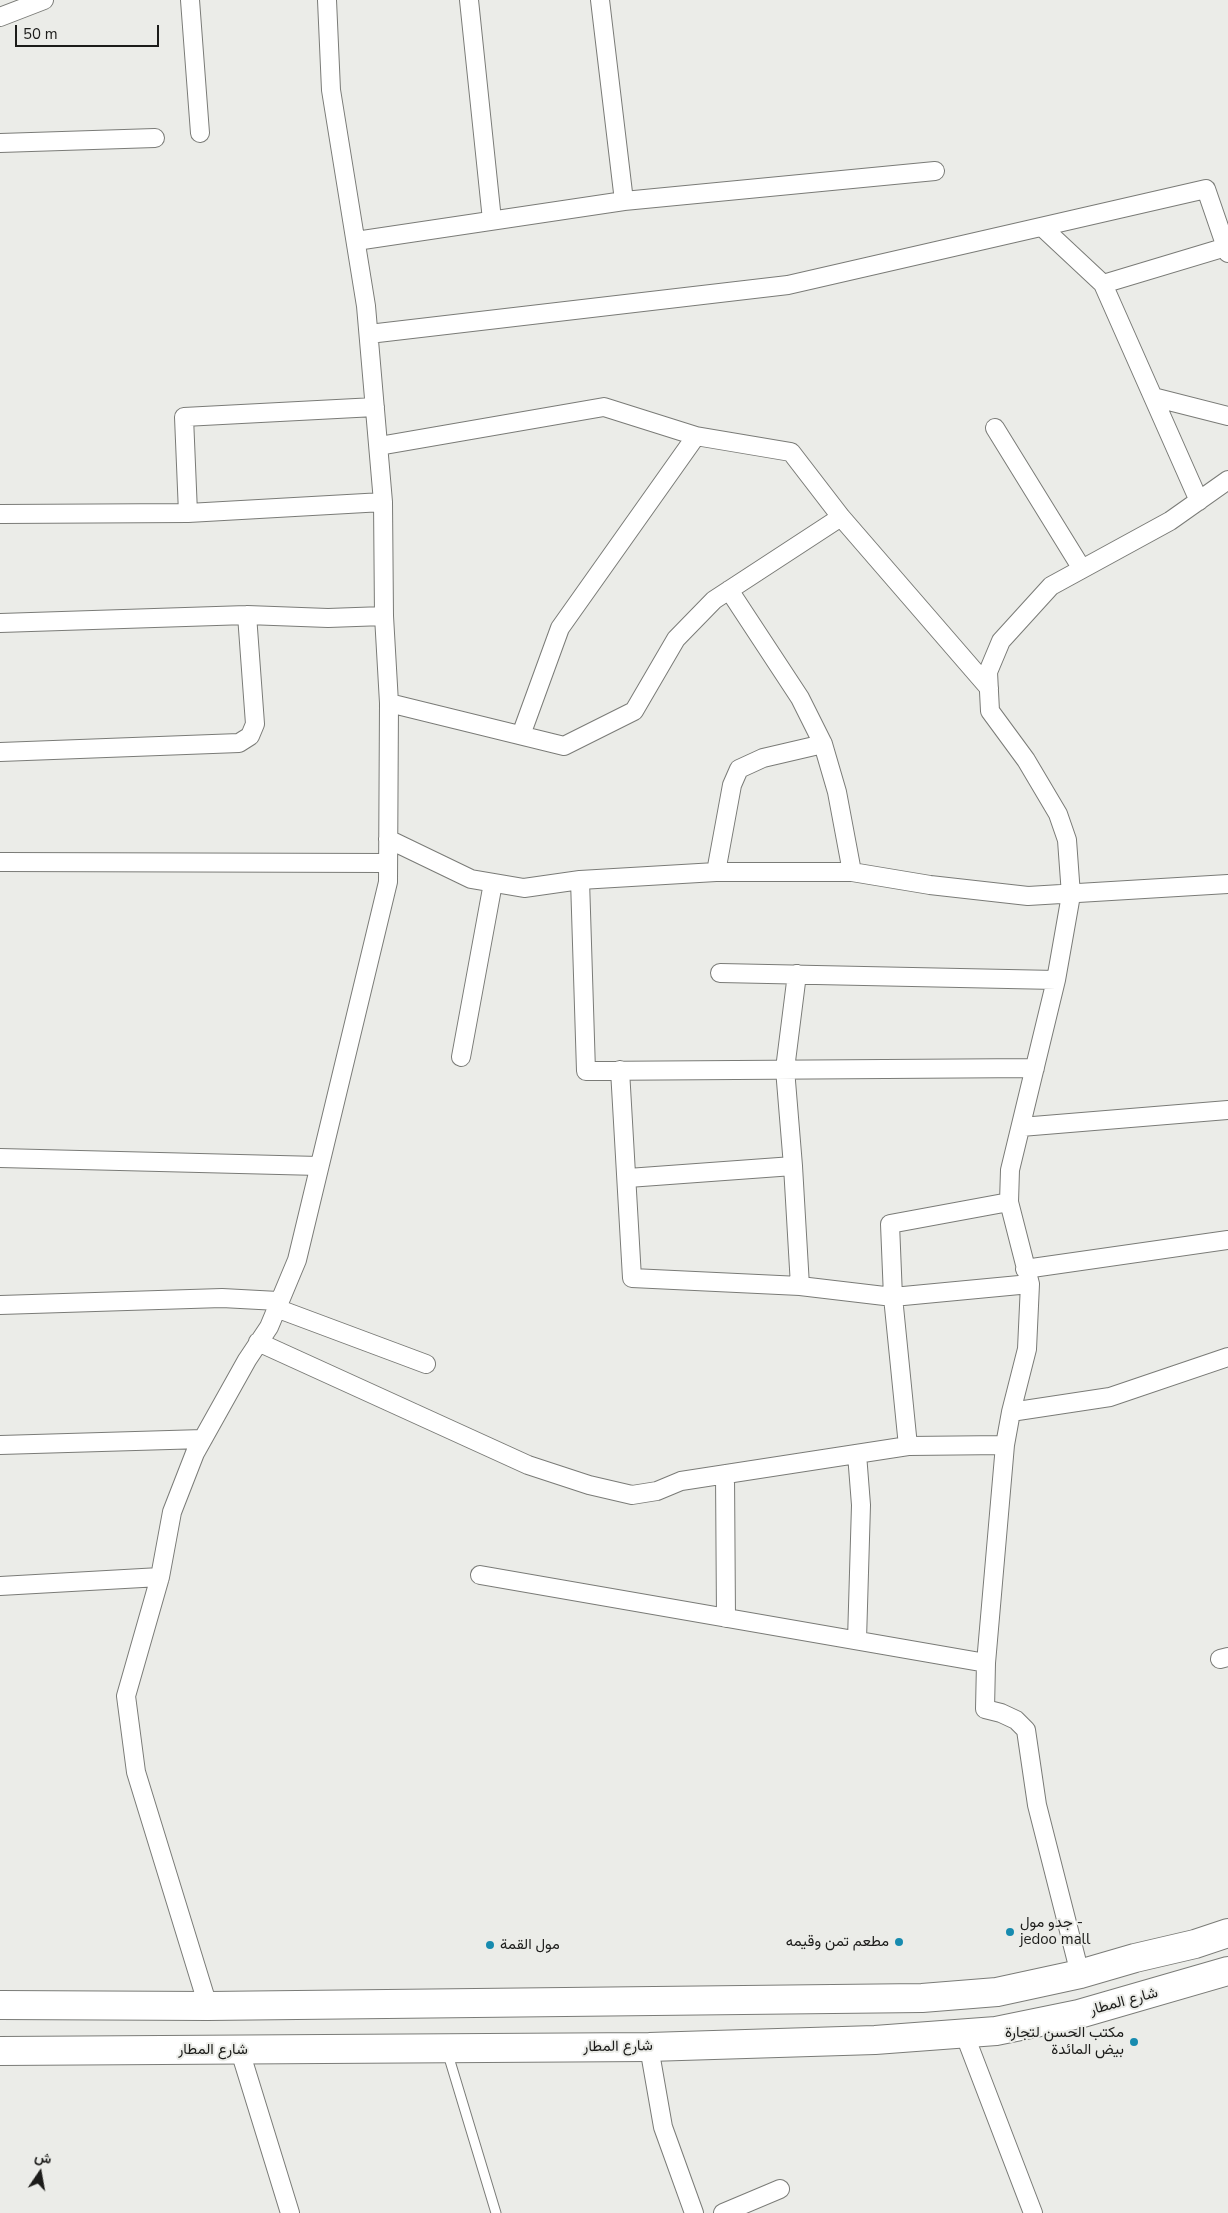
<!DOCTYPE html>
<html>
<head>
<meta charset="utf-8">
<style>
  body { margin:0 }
  #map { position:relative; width:1228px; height:2213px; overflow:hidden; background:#ebece8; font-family:"Nunito Sans",Vazirmatn,sans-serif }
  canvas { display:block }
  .north { position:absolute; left:15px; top:2148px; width:50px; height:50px; -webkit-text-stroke:4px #ebece8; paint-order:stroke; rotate:12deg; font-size:14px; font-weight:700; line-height:20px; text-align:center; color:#1c1c1a }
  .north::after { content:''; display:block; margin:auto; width:18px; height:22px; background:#1c1c1a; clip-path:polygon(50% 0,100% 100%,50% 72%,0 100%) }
  .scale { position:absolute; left:15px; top:25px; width:144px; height:22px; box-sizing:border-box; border:2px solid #1c1c1a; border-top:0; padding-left:6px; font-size:15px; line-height:18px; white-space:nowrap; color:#1c1c1a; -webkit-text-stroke:4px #ebece8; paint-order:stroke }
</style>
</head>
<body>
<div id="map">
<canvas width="1228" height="2213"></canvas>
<div class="north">ش</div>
<div class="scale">50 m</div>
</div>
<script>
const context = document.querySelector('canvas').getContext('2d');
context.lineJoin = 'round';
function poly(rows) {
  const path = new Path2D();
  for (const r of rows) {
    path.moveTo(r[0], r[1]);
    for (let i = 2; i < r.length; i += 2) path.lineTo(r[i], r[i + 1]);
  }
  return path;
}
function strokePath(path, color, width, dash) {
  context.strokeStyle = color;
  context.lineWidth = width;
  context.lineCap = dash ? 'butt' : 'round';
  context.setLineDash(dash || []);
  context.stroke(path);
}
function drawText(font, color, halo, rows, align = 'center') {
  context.font = font + ' "Nunito Sans",Vazirmatn,sans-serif';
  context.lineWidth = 4;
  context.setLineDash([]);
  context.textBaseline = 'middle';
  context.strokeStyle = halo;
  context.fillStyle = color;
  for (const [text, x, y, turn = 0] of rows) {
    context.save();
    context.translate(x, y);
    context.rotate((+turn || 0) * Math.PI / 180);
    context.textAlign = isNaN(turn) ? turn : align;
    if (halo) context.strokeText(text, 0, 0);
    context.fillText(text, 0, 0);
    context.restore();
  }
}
const service = poly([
  [447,2051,496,2213]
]);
const minor = poly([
  [190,0,200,133],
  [469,0,492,220],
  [600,0,624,201],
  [0,17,44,0],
  [0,143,155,138],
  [1042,227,1103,284,1226,247],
  [356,241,624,201,935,171],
  [1103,284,1199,501],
  [369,334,788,285,1206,189,1228,253],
  [1153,397,1228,416],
  [995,428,1082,569],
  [379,446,604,407,696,436],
  [188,513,184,417,375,407],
  [0,514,188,513,383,502],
  [729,590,800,698,823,744,837,792,852,872],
  [0,623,247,615,328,618,384,616],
  [389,703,564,746,634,711,676,639,714,600,841,517],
  [521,735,560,628,696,436,791,452,841,517,989,688],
  [0,752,239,743,250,736,255,724,247,615],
  [388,839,471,879,524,888,580,880,716,872,852,872,930,885,1028,896,1228,884],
  [0,862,388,863],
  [716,872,732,785,739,769,763,758,823,744],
  [580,880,586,1071,1035,1068],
  [720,973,1056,980],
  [797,974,785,1069,793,1166,800,1286],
  [461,1057,493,883],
  [620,1070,632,1278,800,1286,893,1297,1030,1284],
  [1021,1127,1228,1110],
  [0,1158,319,1166],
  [628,1178,793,1166],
  [1025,1269,1228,1240],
  [0,1305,222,1298,278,1301],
  [276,1308,426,1364],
  [258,1342,528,1465,589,1485,632,1495,657,1491,681,1481,908,1446,1005,1445],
  [1011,1412,1110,1397,1228,1357],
  [0,1445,203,1439],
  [908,1446,893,1297,890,1224,1009,1202],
  [725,1474,726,1618],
  [480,1575,986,1663],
  [0,1586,160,1577],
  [857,1640,861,1505,857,1454],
  [1220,1659,1228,1657],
  [1080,1974,1037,1805,1026,1730,1016,1720,1001,1713,985,1709,986,1663,1005,1445,1011,1412,1027,1349,1030,1284,1009,1202,1010,1170,1056,980,1071,895,1067,840,1058,814,1026,760,990,711,988,672,1001,641,1051,586,1170,521,1228,480],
  [208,2006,136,1772,126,1696,160,1577,172,1512,195,1453,247,1360,269,1327,297,1260,388,882,389,703,384,616,383,502,366,306,331,90,327,0],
  [964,2033,1033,2213],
  [649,2047,663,2127,694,2213],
  [240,2051,290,2213],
  [723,2213,780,2189]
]);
const primary = poly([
  [0,2005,208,2006,922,1998,997,1992,1080,1974,1135,1958,1195,1944,1228,1933],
  [0,2051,649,2047,875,2040,996,2031,1079,2014,1228,1971]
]);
strokePath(service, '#7a7b77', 11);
strokePath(minor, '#7a7b77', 20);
strokePath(primary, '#7a7b77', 30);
strokePath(service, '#fff', 9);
strokePath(minor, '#fff', 18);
strokePath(primary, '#fff', 28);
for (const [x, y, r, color] of [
  [1010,1932,5,"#178baf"],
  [899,1942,5,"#178baf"],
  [490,1945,5,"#178baf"],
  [1134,2042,5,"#178baf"]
]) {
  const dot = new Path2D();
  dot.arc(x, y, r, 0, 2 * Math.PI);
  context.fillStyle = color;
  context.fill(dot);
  strokePath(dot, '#ebece8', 2);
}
drawText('15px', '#1c1c1a', '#ebece8', [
  ["جدو مول -",1020,1923],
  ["jedoo mall",1020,1940],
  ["مطعم تمن وقيمه",889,1942,"right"],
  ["مول القمة",500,1945],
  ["مكتب الحسن لتجارة",1124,2033,"right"],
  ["بيض المائدة",1124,2050,"right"]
], 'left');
drawText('15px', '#1c1c1a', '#ebece8', [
  ["شارع المطار",1124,2002,-15],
  ["شارع المطار",618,2047,-1],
  ["شارع المطار",213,2050]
]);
</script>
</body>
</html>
